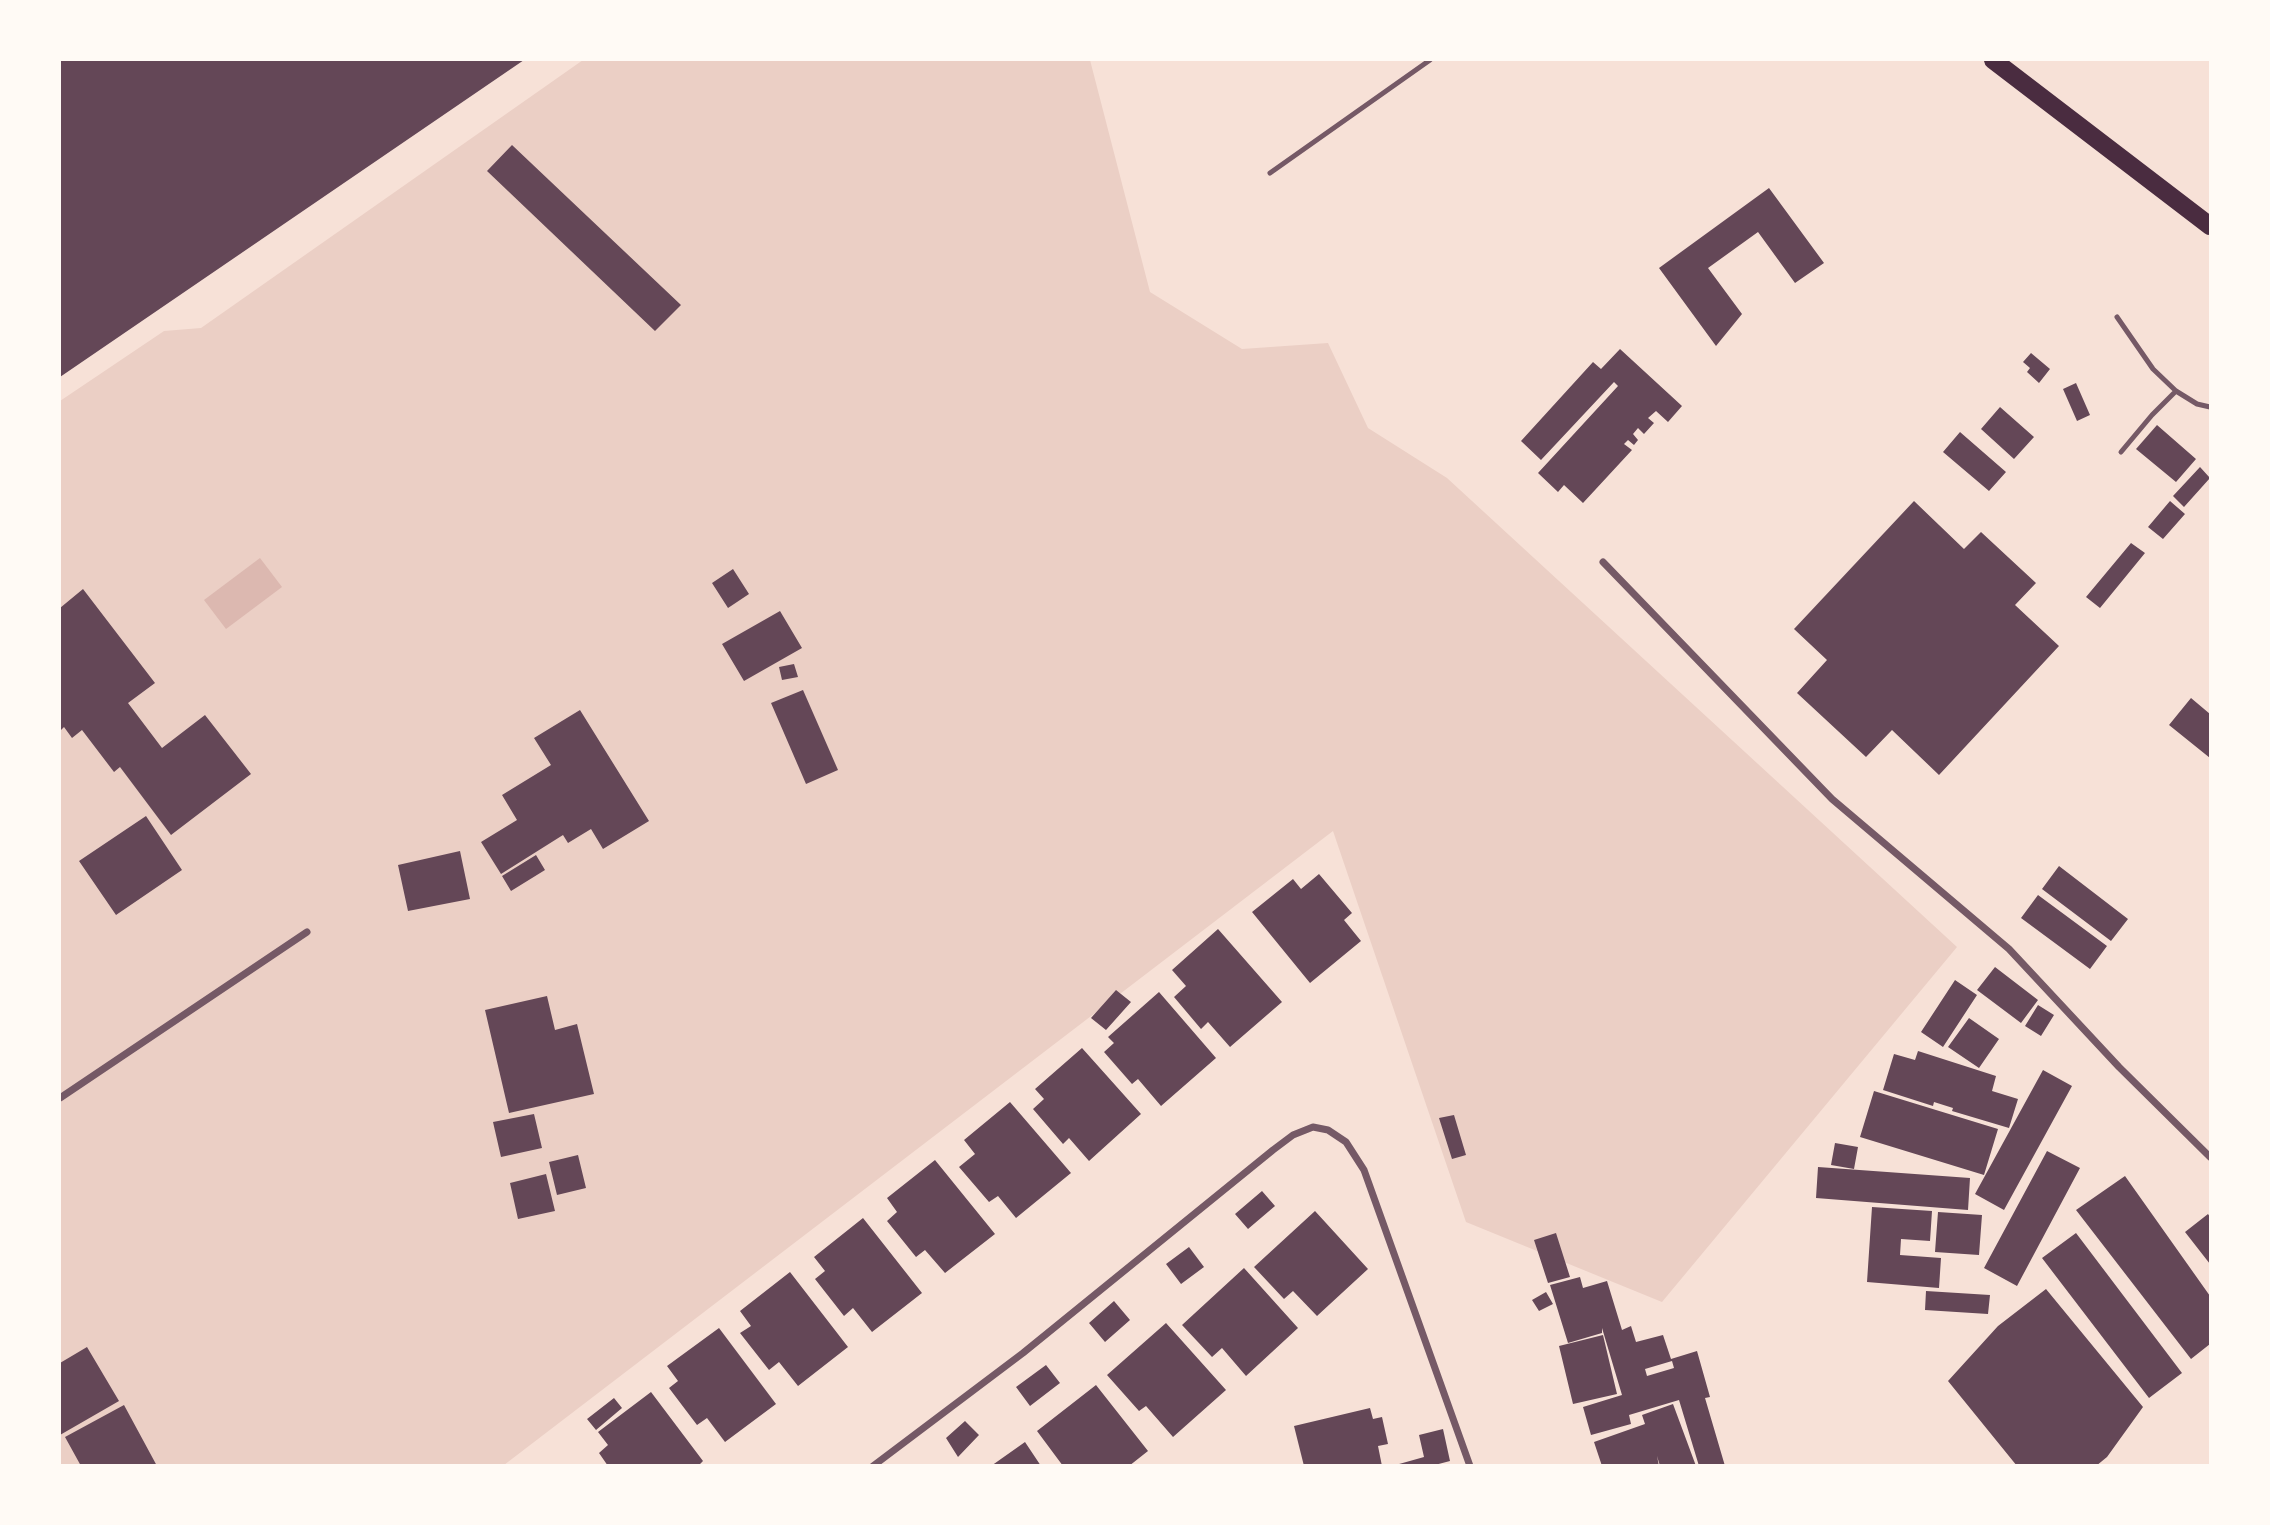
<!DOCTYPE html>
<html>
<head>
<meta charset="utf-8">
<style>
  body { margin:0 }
  #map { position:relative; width:2270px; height:1525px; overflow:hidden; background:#f7e1d7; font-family:"Work Sans",sans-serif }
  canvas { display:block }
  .frame { position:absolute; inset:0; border:61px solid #fffaf5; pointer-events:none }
</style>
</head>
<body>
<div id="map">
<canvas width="2270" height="1525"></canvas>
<div class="frame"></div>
</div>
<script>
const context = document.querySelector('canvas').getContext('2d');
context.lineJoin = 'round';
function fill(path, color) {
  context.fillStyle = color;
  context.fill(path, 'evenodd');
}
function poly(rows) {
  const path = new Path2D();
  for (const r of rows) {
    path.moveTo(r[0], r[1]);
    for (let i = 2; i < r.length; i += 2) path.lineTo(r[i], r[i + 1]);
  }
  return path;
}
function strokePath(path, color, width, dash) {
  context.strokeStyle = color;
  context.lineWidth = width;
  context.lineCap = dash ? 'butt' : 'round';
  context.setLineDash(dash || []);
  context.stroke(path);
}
fill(poly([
  [583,60,1090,60,1150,292,1242,349,1328,343,1368,428,1447,478,1957,947,1662,1302,1466,1222,1333,831,504,1465,60,1466,60,401,164,331,201,328]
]), '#ebcfc5');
fill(poly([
  [260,558,282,587,226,629,204,600]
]), '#dcb8b0');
fill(poly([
  [60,60,524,60,60,377],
  [512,145,681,305,655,331,487,171],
  [1769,188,1824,263,1795,283,1758,232,1708,268,1742,314,1716,346,1659,268],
  [1620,349,1682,406,1668,422,1656,411,1648,418,1654,423,1644,434,1638,428,1633,434,1638,440,1634,445,1628,440,1624,444,1632,450,1583,503,1564,485,1558,492,1538,473,1618,386,1614,382,1541,460,1521,441,1593,362,1601,369],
  [2031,353,2050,369,2039,383,2027,372,2030,368,2023,362],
  [2076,383,2090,415,2077,421,2063,389],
  [2000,407,2034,437,2014,459,1981,429],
  [2157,425,2196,459,2176,482,2136,449],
  [1960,432,2006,472,1989,491,1943,452],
  [2200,467,2210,478,2184,507,2173,496],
  [1914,501,1964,549,1981,532,2036,583,2015,605,2059,646,1939,775,1892,730,1866,757,1797,693,1827,660,1794,629],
  [2170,501,2185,514,2163,539,2148,527],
  [2131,543,2145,553,2100,608,2086,597],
  [733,569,749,594,728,608,712,583],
  [83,589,155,683,128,703,162,748,205,715,251,774,171,835,120,767,114,772,82,730,72,738,64,727,60,731,60,608],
  [780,611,802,648,744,681,722,644],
  [794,664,798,677,782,680,779,667],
  [803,690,838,770,806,784,771,703],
  [2191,698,2210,714,2210,758,2169,725],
  [580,710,649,821,603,849,591,829,568,843,563,835,501,874,481,842,517,820,502,795,551,765,534,738],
  [146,816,182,870,116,915,79,861],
  [460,851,470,899,408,911,398,865],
  [536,855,545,870,511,891,502,876],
  [2059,866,2128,919,2111,941,2042,889],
  [1319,874,1352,913,1344,920,1361,941,1310,983,1252,912,1293,879,1301,889],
  [2038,895,2107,946,2090,969,2021,918],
  [1218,929,1282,1002,1230,1047,1208,1022,1201,1029,1174,997,1186,986,1172,970],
  [1995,967,2038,1000,2021,1023,1977,990],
  [1955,980,1977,995,1943,1047,1921,1032],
  [1116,990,1131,1002,1106,1030,1091,1018],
  [1159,992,1216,1058,1161,1106,1138,1079,1132,1084,1104,1052,1114,1043,1108,1037],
  [547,996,555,1030,577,1024,594,1094,509,1113,485,1010],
  [2038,1005,2054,1015,2041,1036,2025,1026],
  [1969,1018,1999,1039,1979,1068,1948,1047],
  [1082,1048,1141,1114,1089,1161,1069,1138,1063,1144,1033,1109,1044,1099,1035,1089],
  [1918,1051,1996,1076,1992,1091,2018,1099,2009,1128,1952,1111,1953,1108,1934,1102,1933,1106,1883,1090,1894,1054,1915,1060],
  [2043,1070,2072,1086,2004,1210,1975,1194],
  [1874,1091,1998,1129,1984,1175,1860,1137],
  [1010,1102,1071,1173,1016,1218,998,1196,989,1202,959,1167,975,1154,964,1140],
  [534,1114,542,1148,501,1157,493,1122],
  [1454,1115,1466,1155,1452,1159,1439,1118],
  [1835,1143,1858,1147,1854,1169,1831,1165],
  [2047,1151,2080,1168,2017,1286,1984,1268],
  [578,1155,586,1188,557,1195,549,1162],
  [935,1160,995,1234,945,1273,925,1250,916,1257,887,1221,897,1212,887,1198],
  [1818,1167,1970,1178,1968,1210,1816,1198],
  [546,1174,555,1211,518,1219,510,1183],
  [2125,1176,2210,1296,2210,1344,2191,1359,2076,1210],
  [1262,1191,1275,1206,1248,1229,1235,1214],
  [1872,1207,1932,1211,1930,1241,1901,1239,1900,1255,1941,1258,1939,1288,1867,1282],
  [1315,1211,1368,1269,1317,1316,1293,1291,1284,1299,1254,1267],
  [1938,1212,1982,1215,1979,1255,1935,1252],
  [2208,1214,2210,1217,2210,1264,2185,1232],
  [863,1218,922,1293,872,1332,853,1308,844,1316,815,1279,825,1271,814,1257],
  [1556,1233,1570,1277,1548,1283,1534,1240],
  [2076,1233,2182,1373,2149,1398,2042,1258],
  [1189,1247,1204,1267,1181,1284,1166,1264],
  [1244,1268,1298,1328,1246,1376,1222,1348,1212,1357,1182,1325],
  [790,1272,848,1347,798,1386,779,1362,769,1370,740,1333,751,1326,740,1311],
  [1580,1277,1583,1288,1607,1281,1622,1330,1631,1326,1636,1342,1663,1335,1671,1359,1697,1351,1710,1397,1705,1398,1725,1466,1699,1466,1679,1400,1629,1415,1631,1424,1591,1435,1583,1407,1622,1395,1602,1328,1602,1333,1568,1343,1550,1285],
  [1672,1361,1674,1368,1647,1376,1645,1369],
  [2046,1289,2143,1407,2107,1457,2096,1466,2017,1466,1948,1381,1998,1326],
  [1926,1291,1990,1295,1988,1314,1925,1310],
  [1546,1292,1553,1304,1539,1311,1532,1300],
  [1114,1301,1130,1320,1105,1342,1089,1323],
  [1166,1323,1226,1390,1173,1437,1146,1406,1139,1411,1107,1375],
  [719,1328,776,1404,725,1442,707,1418,697,1425,669,1388,678,1381,667,1366],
  [1603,1335,1617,1394,1573,1404,1559,1346],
  [87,1347,119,1401,60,1435,60,1363],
  [1046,1365,1060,1383,1030,1406,1016,1387],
  [1096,1385,1148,1451,1129,1466,1079,1466,1078,1464,1063,1466,1037,1431],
  [651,1392,703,1461,698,1466,608,1466,599,1453,608,1445,598,1432],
  [614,1398,622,1408,596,1430,587,1419],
  [1673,1404,1696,1466,1660,1466,1657,1456,1659,1466,1602,1466,1594,1442,1645,1424,1642,1415],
  [124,1405,157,1466,81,1466,65,1437],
  [1370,1408,1373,1419,1382,1417,1388,1444,1378,1446,1382,1466,1304,1466,1294,1426],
  [965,1421,979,1435,958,1457,946,1438],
  [1443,1429,1450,1461,1431,1466,1392,1466,1424,1457,1419,1435],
  [1025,1442,1041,1466,991,1466]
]), '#644757');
strokePath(poly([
  [1270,173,1430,60],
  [2117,317,2153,369,2176,391,2197,404,2210,407],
  [2121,452,2152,415,2176,391]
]), '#755966', 5);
strokePath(poly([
  [1603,562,1832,799,2009,949,2119,1067,2210,1157],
  [60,1098,307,932],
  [873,1466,1023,1353,1273,1150,1293,1135,1313,1127,1328,1130,1346,1142,1364,1170,1470,1466]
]), '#755966', 7);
strokePath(poly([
  [1993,60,2210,226]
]), '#4a2c40', 18);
</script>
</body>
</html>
